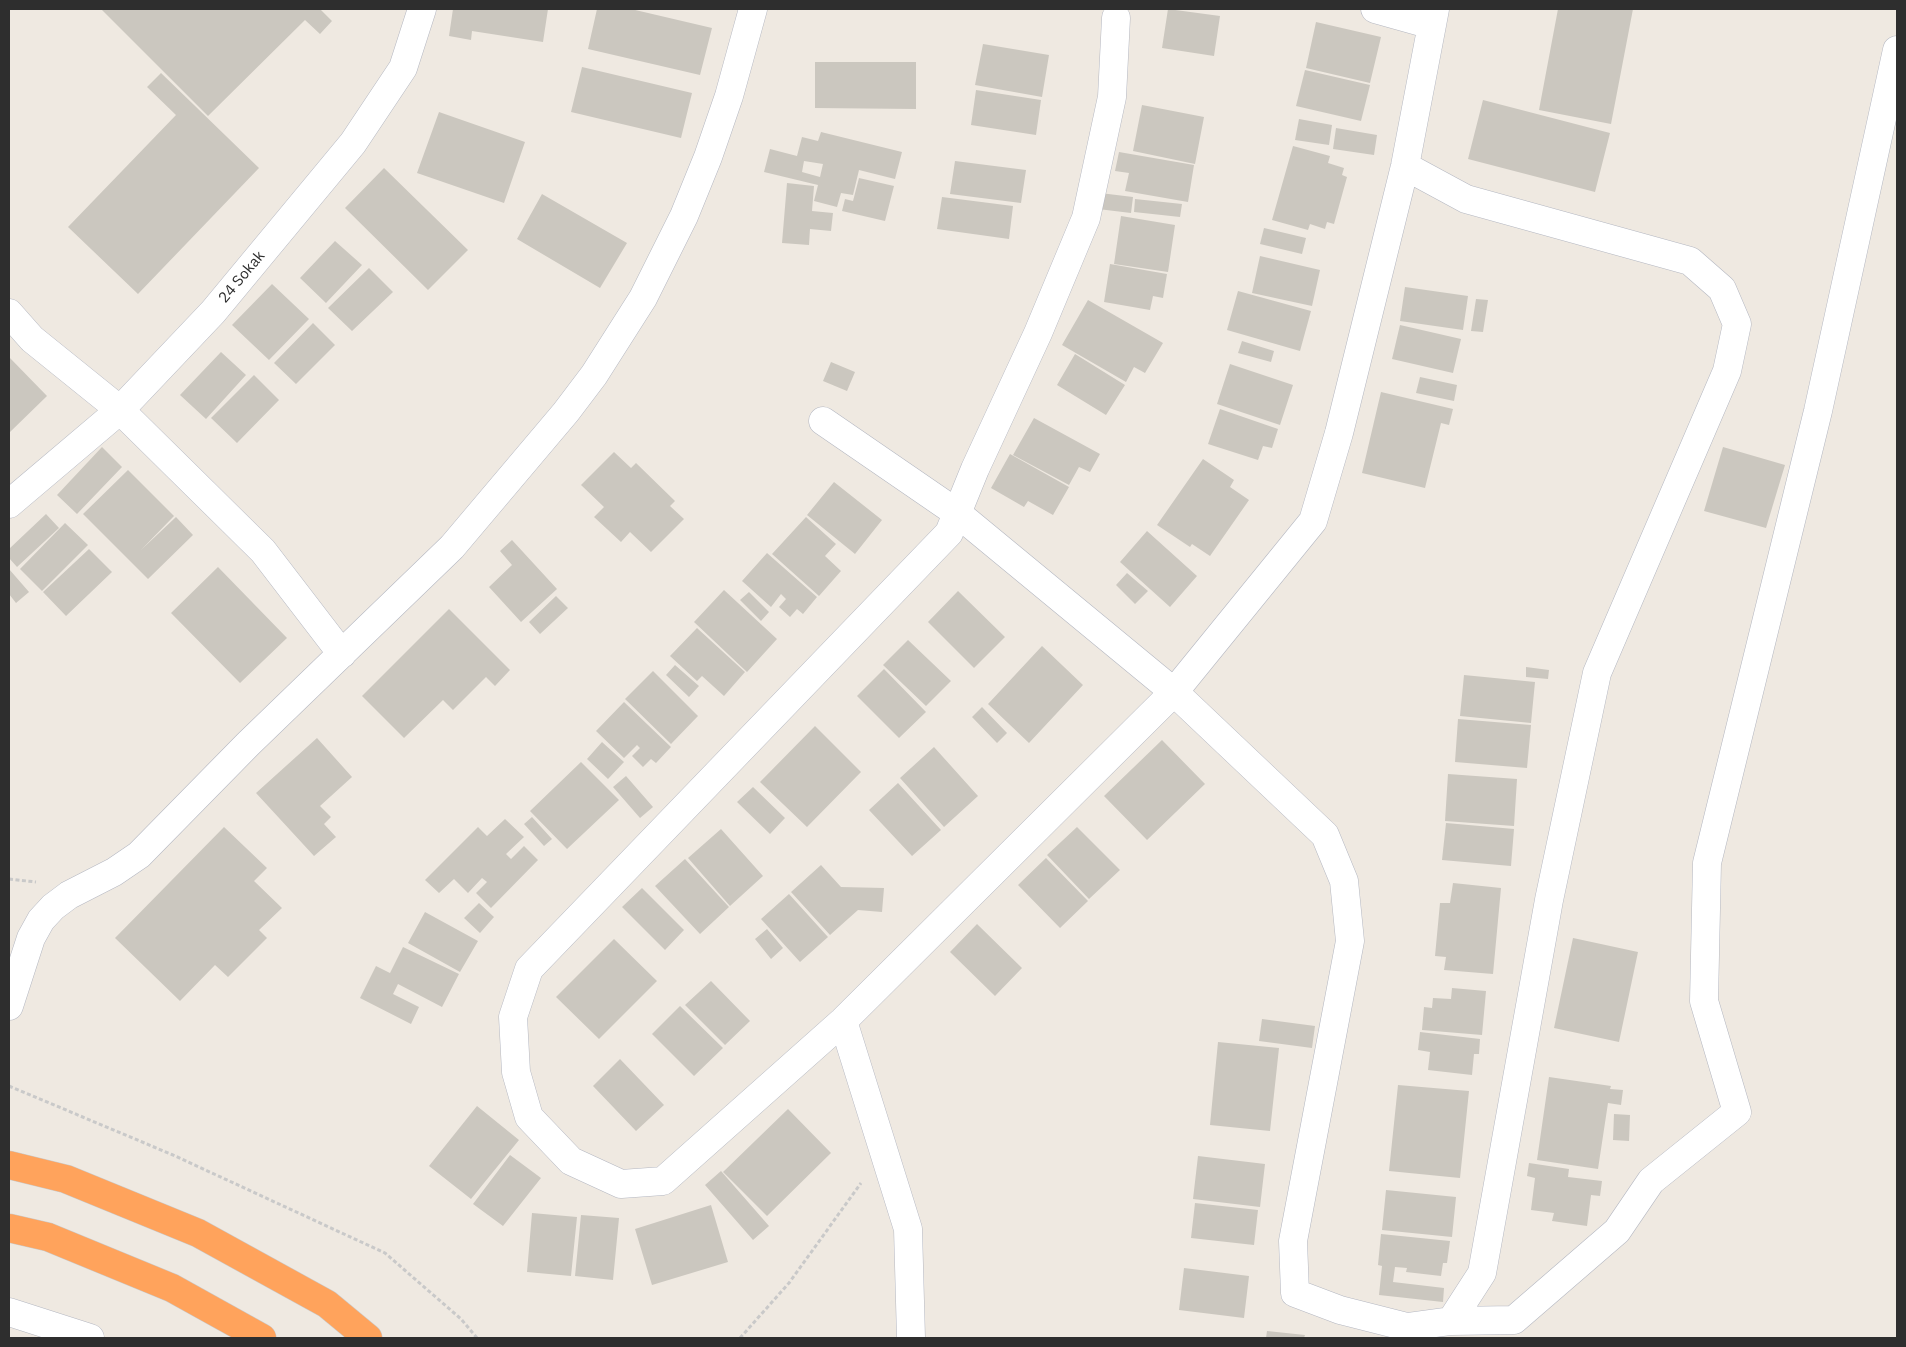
<!DOCTYPE html>
<html>
<head>
<meta charset="utf-8">
<style>
  body { margin:0 }
  #map { position:relative; width:1906px; height:1347px; overflow:hidden; background:#efe9e1; font-family:"IBM Plex Sans",sans-serif }
  canvas { display:block }
  .frame { position:absolute; inset:0; border:10px solid #2e2e2e; pointer-events:none }
</style>
</head>
<body>
<div id="map">
<canvas width="1906" height="1347"></canvas>
<div class="frame"></div>
</div>
<script>
const context = document.querySelector('canvas').getContext('2d');
context.lineJoin = 'round';
function fill(path, color) {
  context.fillStyle = color;
  context.fill(path, 'evenodd');
}
function poly(rows) {
  const path = new Path2D();
  for (const r of rows) {
    path.moveTo(r[0], r[1]);
    for (let i = 2; i < r.length; i += 2) path.lineTo(r[i], r[i + 1]);
  }
  return path;
}
function strokePath(path, color, width, dash) {
  context.strokeStyle = color;
  context.lineWidth = width;
  context.lineCap = dash ? 'butt' : 'round';
  context.setLineDash(dash || []);
  context.stroke(path);
}
function drawText(font, color, halo, rows, align = 'center') {
  context.font = font + ' "IBM Plex Sans",sans-serif';
  context.lineWidth = 4.5;
  context.setLineDash([]);
  context.textBaseline = 'middle';
  context.strokeStyle = halo;
  context.fillStyle = color;
  for (const [text, x, y, turn = 0] of rows) {
    context.save();
    context.translate(x, y);
    context.rotate((+turn || 0) * Math.PI / 180);
    context.textAlign = isNaN(turn) ? turn : align;
    if (halo) context.strokeText(text, 0, 0);
    context.fillText(text, 0, 0);
    context.restore();
  }
}
fill(poly([
  [101,9,320,9,332,21,320,34,305,20,208,116],
  [453,9,548,9,543,42,472,31,471,40,449,36],
  [597,9,631,9,712,28,700,75,588,49],
  [1168,9,1220,16,1214,56,1162,48],
  [1558,9,1633,9,1611,124,1539,110],
  [1316,22,1381,37,1370,83,1306,68],
  [983,44,1049,55,1042,97,975,85],
  [815,62,916,62,916,109,815,108],
  [582,67,692,93,681,138,571,112],
  [1305,70,1370,85,1361,121,1296,106],
  [161,73,259,168,138,294,68,227,176,115,147,87],
  [976,90,1041,100,1036,135,971,125],
  [1483,100,1610,133,1595,192,1468,159],
  [1142,105,1204,117,1195,164,1133,151],
  [439,112,525,142,504,203,417,173],
  [1299,119,1332,125,1329,145,1295,140],
  [1336,128,1377,135,1374,155,1333,149],
  [821,132,902,152,895,179,859,170,853,195,841,193,837,207,814,201,818,185,764,172,770,149,797,156,802,137,818,141],
  [804,161,823,164,820,177,802,172],
  [1293,146,1330,156,1328,163,1344,168,1342,175,1347,177,1334,224,1327,222,1325,229,1310,224,1308,230,1272,220],
  [1119,152,1194,165,1188,202,1125,191,1129,173,1115,171],
  [955,161,1026,170,1021,203,950,194],
  [384,168,468,250,428,290,345,208],
  [859,178,894,186,885,221,842,211,845,199,853,201],
  [787,183,814,186,812,211,833,213,831,231,810,229,809,245,782,243],
  [1100,193,1133,197,1131,213,1098,209],
  [542,194,627,243,600,288,517,239],
  [942,197,1013,206,1009,239,937,229],
  [1135,199,1182,204,1180,217,1134,212],
  [1121,216,1175,225,1168,272,1114,264],
  [1264,228,1306,238,1302,254,1260,244],
  [335,241,362,265,326,303,300,278],
  [1260,256,1320,270,1312,306,1252,293],
  [1110,264,1167,274,1163,298,1153,296,1150,310,1104,302],
  [369,268,393,292,352,331,328,308],
  [272,284,309,319,269,360,232,325],
  [1405,287,1468,296,1463,330,1400,321],
  [1238,291,1311,311,1300,351,1227,330],
  [1476,299,1488,300,1483,332,1471,331],
  [1088,300,1163,343,1145,373,1134,367,1126,382,1062,345],
  [313,323,335,345,296,384,274,363],
  [1400,325,1461,339,1453,373,1392,359],
  [1242,341,1274,351,1271,362,1238,353],
  [221,352,246,375,206,419,180,395],
  [1075,354,1125,385,1106,415,1057,385],
  [10,358,47,396,9,433,9,360],
  [831,362,855,372,847,391,823,381],
  [1230,364,1293,385,1280,425,1217,404],
  [254,375,279,400,237,443,211,418],
  [1420,377,1457,385,1454,401,1416,393],
  [1381,392,1453,409,1449,425,1441,423,1425,488,1362,473],
  [1220,409,1278,429,1272,448,1263,446,1258,460,1208,444],
  [1034,418,1100,454,1090,472,1079,467,1069,485,1013,455],
  [102,447,122,467,77,514,57,495],
  [1723,447,1785,465,1766,528,1704,511],
  [614,452,631,468,636,463,675,501,670,506,684,519,651,552,630,532,621,542,594,517,604,507,581,485],
  [1010,454,1069,487,1053,515,1028,501,1024,507,991,488],
  [1203,459,1234,480,1230,487,1249,500,1210,556,1192,544,1190,547,1157,525],
  [128,470,174,516,141,550,176,517,193,535,148,579,83,514],
  [834,482,882,520,855,554,807,515],
  [46,514,59,528,17,567,9,558,9,549],
  [806,517,836,544,825,556,841,571,819,596,772,554],
  [65,523,88,545,42,591,20,569],
  [1147,531,1197,576,1170,607,1120,562],
  [512,540,557,589,521,622,489,587,512,565,500,551],
  [89,549,112,572,66,616,43,592],
  [767,553,817,597,803,614,797,609,790,617,779,607,786,599,781,594,771,607,742,581],
  [218,567,287,638,240,683,171,613],
  [9,569,29,592,16,603,9,594],
  [1127,573,1148,591,1135,604,1116,585],
  [724,590,777,639,747,672,694,622],
  [958,591,1005,637,974,668,928,622],
  [749,592,769,612,761,621,740,600],
  [556,596,568,608,540,634,529,622],
  [449,609,510,670,495,686,486,677,453,710,443,700,404,738,362,696],
  [697,628,745,672,724,696,702,676,697,681,670,656],
  [908,640,951,681,926,706,883,665],
  [1042,646,1083,685,1029,743,988,704],
  [675,665,699,686,689,697,666,675],
  [1526,667,1549,670,1548,679,1526,677],
  [884,669,926,712,899,738,857,696],
  [653,671,698,716,671,744,625,699],
  [1464,675,1535,682,1531,723,1460,716],
  [624,702,671,747,656,763,651,759,643,767,632,756,640,748,637,745,624,758,596,731],
  [982,707,1007,733,997,743,972,717],
  [1458,719,1531,725,1527,768,1455,762],
  [815,726,861,772,807,827,760,782],
  [317,738,352,777,320,806,331,817,324,824,336,837,314,856,256,793],
  [1162,740,1205,784,1147,840,1104,796],
  [602,742,624,762,608,779,587,759],
  [934,747,978,796,944,827,900,778],
  [581,762,619,800,567,849,530,811],
  [1448,774,1517,779,1514,826,1445,821],
  [626,776,653,807,640,818,613,787],
  [898,783,941,830,912,856,869,810],
  [753,787,785,818,770,834,737,802],
  [532,817,552,839,544,846,524,824],
  [505,819,524,837,506,854,511,859,524,846,538,860,491,908,476,893,487,882,482,878,468,893,454,879,439,893,425,880,478,827,487,836],
  [1446,823,1514,829,1511,866,1442,860],
  [224,827,267,868,254,881,282,908,259,930,267,938,228,977,215,965,180,1001,115,938],
  [1077,827,1120,870,1089,899,1047,855],
  [721,829,763,876,730,906,688,858],
  [1046,858,1088,901,1060,928,1018,885],
  [685,859,729,907,700,934,655,886],
  [821,865,841,887,884,888,882,912,858,910,830,935,791,892],
  [1453,883,1501,888,1493,974,1444,970,1446,957,1435,956,1440,903,1450,903],
  [642,888,684,930,665,950,622,907],
  [789,894,828,937,800,962,761,919],
  [479,903,494,917,480,933,464,918],
  [425,912,478,941,460,972,408,943],
  [977,924,1022,968,995,996,950,952],
  [767,929,783,948,771,959,755,939],
  [1573,938,1638,952,1619,1042,1554,1028],
  [614,939,657,981,599,1039,556,997],
  [403,947,459,974,442,1007,398,984,393,994,419,1007,411,1024,360,998,376,966,390,973],
  [711,981,750,1021,725,1045,685,1005],
  [1452,988,1486,991,1482,1035,1422,1030,1424,1007,1432,1008,1433,998,1451,999],
  [680,1006,723,1048,694,1076,652,1034],
  [1262,1019,1315,1026,1312,1048,1259,1041],
  [1420,1032,1480,1039,1479,1054,1474,1054,1472,1075,1428,1070,1430,1052,1418,1050],
  [1218,1042,1279,1048,1270,1131,1210,1125],
  [620,1059,664,1105,636,1131,593,1086],
  [1549,1077,1611,1086,1610,1089,1623,1090,1621,1105,1608,1103,1598,1169,1537,1160],
  [1398,1085,1469,1091,1460,1178,1389,1171],
  [477,1106,519,1140,471,1199,429,1166],
  [788,1109,831,1153,767,1216,723,1172],
  [1614,1114,1630,1115,1629,1141,1613,1140],
  [510,1155,541,1178,503,1226,473,1204],
  [1198,1156,1265,1164,1260,1207,1193,1199],
  [1529,1163,1569,1169,1568,1177,1602,1181,1600,1196,1591,1195,1587,1226,1552,1221,1554,1213,1531,1210,1535,1178,1527,1176],
  [721,1171,769,1226,753,1240,705,1185],
  [1386,1190,1456,1197,1452,1237,1382,1230],
  [1195,1203,1258,1210,1254,1245,1191,1238],
  [711,1205,728,1262,652,1285,635,1229],
  [532,1213,577,1217,571,1276,527,1272],
  [581,1215,619,1218,613,1280,575,1276],
  [1381,1234,1450,1241,1447,1263,1443,1263,1441,1276,1406,1272,1407,1268,1395,1267,1393,1282,1444,1288,1443,1302,1379,1295,1382,1266,1378,1265],
  [1184,1268,1249,1276,1244,1318,1179,1310],
  [1267,1331,1305,1335,1304,1338,1266,1338]
]), '#cbc7bf');
const minor = poly([
  [1375,9,1432,25],
  [1116,18,1112,97,1086,218,1038,333,975,469,949,533,529,969,513,1017,516,1072,529,1117,571,1161,621,1184,663,1181,843,1021,1174,692,1313,521,1339,433,1405,166,1435,9],
  [9,313,32,339,120,410,263,551,342,654],
  [823,421,957,513,1174,692,1325,835,1344,881,1350,941,1293,1241,1295,1293,1340,1310,1407,1327,1451,1321,1482,1273,1549,900,1597,673,1727,371,1737,324,1722,289,1690,261,1466,199,1405,166],
  [9,504,120,410,213,312,353,143,403,68,422,9],
  [9,1006,31,938,41,920,53,907,69,895,114,872,139,855,248,744,452,547,566,412,594,375,643,298,684,216,708,157,729,96,753,9],
  [843,1021,908,1229,911,1338],
  [9,1312,90,1338],
  [1451,1321,1514,1320,1617,1231,1651,1181,1737,1112,1704,1001,1707,863,1818,411,1897,50]
]);
const highway = poly([
  [9,1165,66,1179,198,1233,327,1304,368,1338],
  [9,1228,48,1237,172,1288,262,1338]
]);
strokePath(minor, '#b4b7c1', 29);
strokePath(highway, '#c9c9c9', 29);
strokePath(poly([
  [9,879,36,882],
  [9,1086,173,1155,385,1253,461,1319,477,1338],
  [740,1338,789,1283,861,1183]
]), '#c9c9c9', 3, [4, 2.5]);
strokePath(minor, '#fff', 28);
strokePath(highway, '#ffa35c', 28);
drawText('15px', '#2e2e2e', '#fff', [
  ["24 Sokak",242,277,-50]
]);
</script>
</body>
</html>
